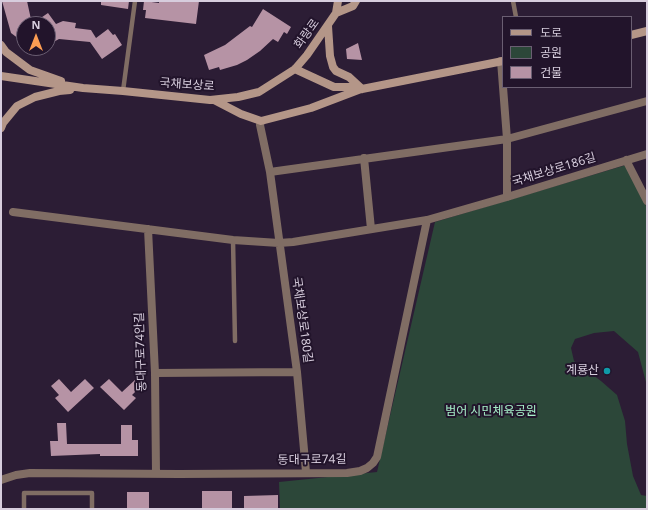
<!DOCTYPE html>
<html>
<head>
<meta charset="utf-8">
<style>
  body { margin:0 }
  #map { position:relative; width:648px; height:510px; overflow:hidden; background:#2c1d35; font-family:"Noto Sans","Noto Sans KR",sans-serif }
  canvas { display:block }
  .frame { position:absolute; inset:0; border:2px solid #d7cddd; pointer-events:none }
  .legend { position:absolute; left:502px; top:16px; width:130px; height:72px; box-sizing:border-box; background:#22142b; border:1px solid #6a5e72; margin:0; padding:5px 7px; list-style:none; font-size:12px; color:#d7cddd }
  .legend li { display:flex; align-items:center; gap:8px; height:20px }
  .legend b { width:20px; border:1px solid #6a5e72 }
  .north { position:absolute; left:16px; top:16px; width:40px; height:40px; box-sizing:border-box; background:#22142b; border:1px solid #6a5e72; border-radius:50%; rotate:0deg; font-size:11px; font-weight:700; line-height:16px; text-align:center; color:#d7cddd }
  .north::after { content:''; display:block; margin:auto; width:14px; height:18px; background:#fc9d53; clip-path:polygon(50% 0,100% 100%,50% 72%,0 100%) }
</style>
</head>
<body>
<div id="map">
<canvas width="648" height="510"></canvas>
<div class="frame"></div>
<ul class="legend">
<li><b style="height:5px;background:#b49688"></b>도로</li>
<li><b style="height:11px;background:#2c4739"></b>공원</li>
<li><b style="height:11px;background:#b693a5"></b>건물</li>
</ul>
<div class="north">N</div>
</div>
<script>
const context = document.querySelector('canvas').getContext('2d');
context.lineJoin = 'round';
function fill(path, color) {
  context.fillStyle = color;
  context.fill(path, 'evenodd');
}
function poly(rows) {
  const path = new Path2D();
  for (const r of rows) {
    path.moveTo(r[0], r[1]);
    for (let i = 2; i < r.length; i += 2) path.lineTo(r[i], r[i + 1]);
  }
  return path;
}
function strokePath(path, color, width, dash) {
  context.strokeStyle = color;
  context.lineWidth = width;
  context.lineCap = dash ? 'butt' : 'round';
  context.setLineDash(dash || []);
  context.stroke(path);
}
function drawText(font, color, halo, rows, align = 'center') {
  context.font = font + ' "Noto Sans","Noto Sans KR",sans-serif';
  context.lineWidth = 4;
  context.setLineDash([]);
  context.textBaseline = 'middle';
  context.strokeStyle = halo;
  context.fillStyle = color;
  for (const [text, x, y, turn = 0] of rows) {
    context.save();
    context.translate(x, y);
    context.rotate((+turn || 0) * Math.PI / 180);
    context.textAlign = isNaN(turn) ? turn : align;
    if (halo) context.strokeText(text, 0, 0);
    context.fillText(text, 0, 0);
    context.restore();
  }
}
fill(poly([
  [626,165,647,208,647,386,638,352,614,331,594,333,575,339,571,348,574,361,601,381,617,395,625,421,627,444,633,476,641,495,647,496,647,509,280,509,279,482,377,472,435,222]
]), '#2c4739');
fill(poly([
  [2,1,27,1,32,24,48,13,56,24,63,21,76,23,75,28,91,30,96,38,108,29,113,35,115,34,122,45,102,59,90,42,59,39,48,45,48,24,24,24,24,31,19,39,11,33],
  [101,1,129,1,128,9,101,5],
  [144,1,159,3,159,1,199,1,196,24,145,18,146,10,143,10],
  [263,9,291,27,287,34,284,32,278,42,273,39,260,51,247,60,237,65,220,70,219,67,209,70,204,55,225,45,250,26,252,27],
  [358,43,362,60,347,59,346,49],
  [59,379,71,392,85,379,94,388,68,412,55,398,59,395,51,386],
  [109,379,122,392,136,379,142,385,132,395,136,398,124,410,100,387],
  [57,423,66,423,67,444,121,444,121,425,132,425,132,440,138,440,138,456,100,456,100,454,51,456,50,441,58,441],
  [202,491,232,491,232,509,202,509],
  [127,492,149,492,149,509,127,509],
  [278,495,278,509,244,509,244,496]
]), '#b693a5');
strokePath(poly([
  [513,1,516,17],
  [123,91,135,1],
  [233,240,235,341],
  [24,509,24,493,92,493,92,509]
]), '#806d64', 4.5);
strokePath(poly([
  [501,61,507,139,507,197],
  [261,121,260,125,270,172,297,372,306,472],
  [364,158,371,229],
  [626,160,647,201],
  [270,172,507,139,647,101],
  [13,212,233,240,279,243,293,242,427,220,507,197,647,154],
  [148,229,155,373,156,474],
  [155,373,297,372],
  [1,480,16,475,30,473,179,474,347,473,360,471,367,468,373,463,377,457,427,220]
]), '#806d64', 8);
strokePath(poly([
  [336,13,353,6,356,1],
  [328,26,330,56,333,67,336,71,349,77,362,89],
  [631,35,647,31],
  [1,45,6,52,30,70,61,81],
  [295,69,334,87,352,87,362,89,503,61],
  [1,76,83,88,123,91,210,100,238,97,259,92,295,69,307,55,336,13,338,1],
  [214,100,241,114,261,121,311,108,361,89],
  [1,128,3,123,17,106,35,97,59,91,70,90]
]), '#b49688', 8);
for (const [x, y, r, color] of [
  [607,371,4,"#0f9aa8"]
]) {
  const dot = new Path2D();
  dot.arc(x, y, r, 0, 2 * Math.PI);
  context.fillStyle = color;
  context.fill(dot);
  strokePath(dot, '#22142b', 1.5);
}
drawText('12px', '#d7cddd', '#22142b', [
  ["화랑로",307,34,-54],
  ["국채보상로",187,85,4],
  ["국채보상로186길",554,170,-17],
  ["국채보상로180길",302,320,82],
  ["동대구로74안길",141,352,-92],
  ["동대구로74길",312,460,-1]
]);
drawText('12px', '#d7cddd', '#22142b', [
  ["계룡산",599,371]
], 'right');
drawText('12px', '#a7f1ca', '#22142b', [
  ["범어 시민체육공원",491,412]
]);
</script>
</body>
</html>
